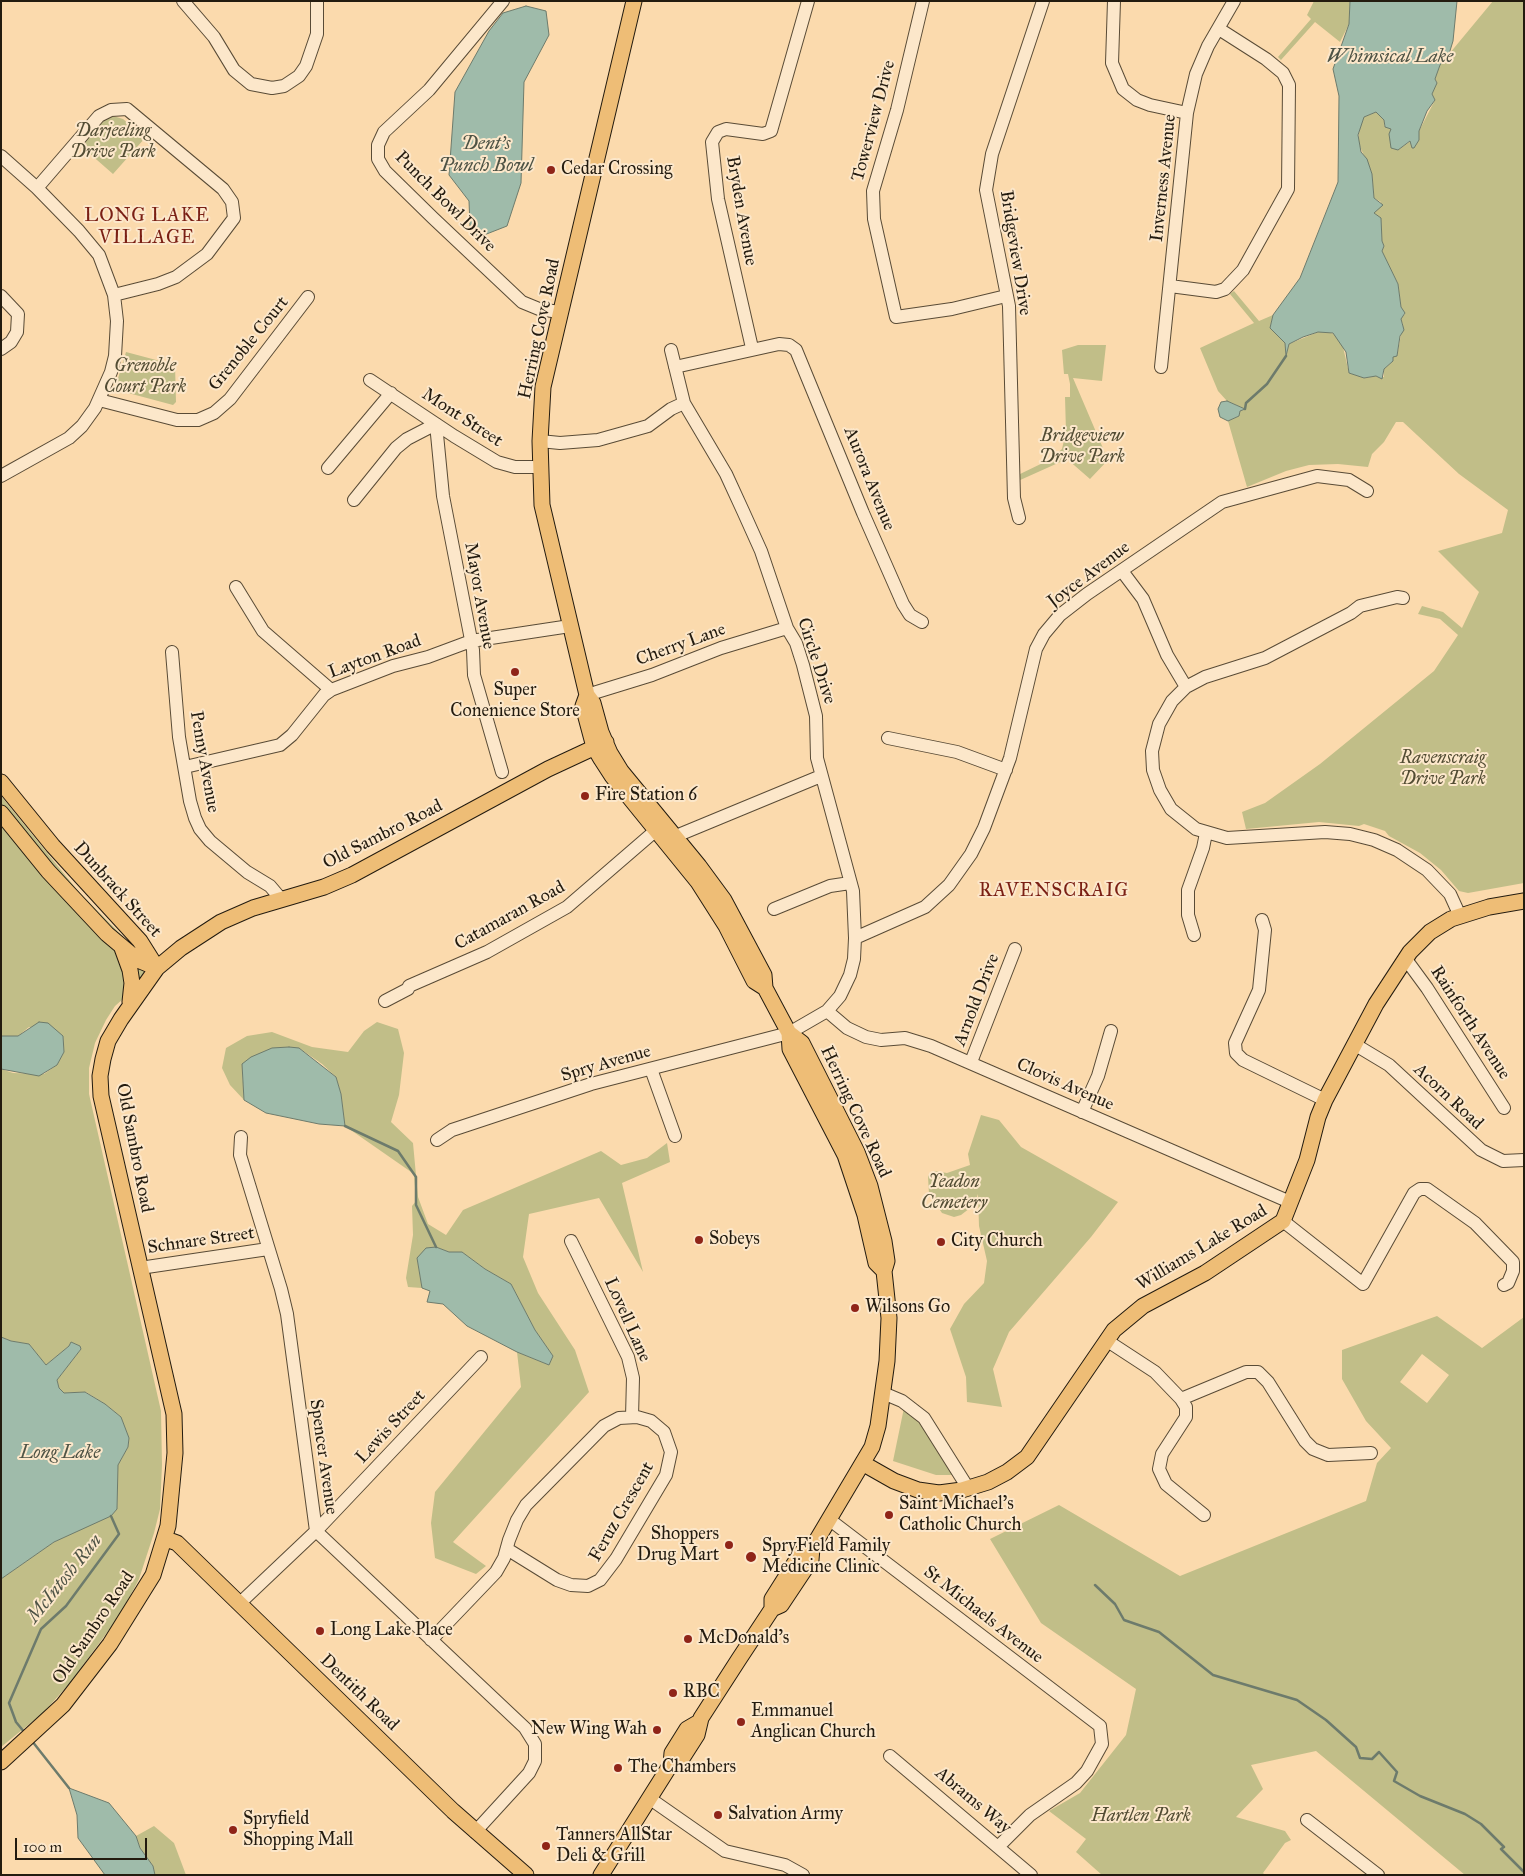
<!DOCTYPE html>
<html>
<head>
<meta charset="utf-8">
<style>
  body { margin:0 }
  #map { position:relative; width:1525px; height:1876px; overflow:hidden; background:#fbdaad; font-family:"IM FELL Great Primer",serif }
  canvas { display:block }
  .frame { position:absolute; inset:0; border:2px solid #231b0f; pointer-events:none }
  .scale { position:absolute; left:15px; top:1838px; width:132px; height:22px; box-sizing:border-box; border:2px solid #231b0f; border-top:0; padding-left:6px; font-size:15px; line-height:18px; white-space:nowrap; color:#231b0f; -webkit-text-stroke:4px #fce7ca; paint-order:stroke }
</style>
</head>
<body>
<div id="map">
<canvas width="1525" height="1876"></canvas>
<div class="frame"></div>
<div class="scale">100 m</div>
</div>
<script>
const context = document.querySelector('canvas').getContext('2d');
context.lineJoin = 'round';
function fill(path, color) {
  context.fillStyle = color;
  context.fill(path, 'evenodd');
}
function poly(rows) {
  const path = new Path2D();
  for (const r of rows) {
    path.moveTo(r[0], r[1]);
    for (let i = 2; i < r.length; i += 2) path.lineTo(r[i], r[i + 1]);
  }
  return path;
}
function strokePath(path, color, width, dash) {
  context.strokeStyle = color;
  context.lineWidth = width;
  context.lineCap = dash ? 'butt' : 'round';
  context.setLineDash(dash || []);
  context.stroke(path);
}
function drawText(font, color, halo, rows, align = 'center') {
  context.font = font + ' "IM FELL Great Primer",serif';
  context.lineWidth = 4;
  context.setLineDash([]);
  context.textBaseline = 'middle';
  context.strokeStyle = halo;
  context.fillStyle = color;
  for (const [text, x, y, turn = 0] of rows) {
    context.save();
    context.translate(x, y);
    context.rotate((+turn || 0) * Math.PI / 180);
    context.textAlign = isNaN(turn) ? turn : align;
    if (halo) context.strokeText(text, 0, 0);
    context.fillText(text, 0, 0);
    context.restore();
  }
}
fill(poly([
  [1314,1,1350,1,1349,24,1340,42,1315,22,1281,60,1278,57,1311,19,1307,15],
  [1493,1,1524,1,1524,883,1468,893,1459,891,1441,870,1420,853,1389,836,1385,831,1364,824,1359,826,1319,822,1246,829,1242,812,1265,803,1320,764,1434,671,1458,635,1440,619,1418,614,1422,606,1443,612,1462,628,1479,592,1438,551,1502,533,1508,510,1459,474,1403,422,1396,422,1384,442,1372,454,1368,467,1338,464,1309,465,1286,471,1247,487,1228,421,1239,416,1240,411,1245,409,1227,401,1218,391,1200,348,1254,323,1230,294,1234,291,1259,321,1273,315,1270,328,1285,343,1286,356,1289,344,1318,332,1328,332,1336,335,1343,347,1349,373,1366,378,1374,376,1384,377,1384,369,1393,361,1393,356,1397,356,1403,324,1400,319,1405,314,1401,307,1398,284,1382,251,1384,246,1382,241,1381,221,1379,217,1374,213,1381,202,1374,198,1372,174,1358,142,1360,125,1364,117,1376,112,1384,120,1384,126,1391,129,1391,147,1398,150,1411,141,1412,148,1419,140,1419,131,1435,100,1432,94,1437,82,1435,79,1440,65],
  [113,116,123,119,145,138,113,174,81,146,103,121],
  [1078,345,1106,345,1102,381,1073,378,1108,460,1090,479,1067,459,1018,481,1018,475,1051,459,1062,449,1066,432,1065,397,1070,397,1070,384,1068,374,1064,374,1062,350],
  [126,352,175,365,176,402,173,405,117,390,116,385],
  [1,796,78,891,156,970,115,1006,106,1020,95,1043,89,1068,89,1094,161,1411,162,1465,160,1509,154,1533,139,1579,120,1615,69,1684,43,1713,1,1747,1,1579,54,1542,111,1515,117,1509,118,1465,128,1447,129,1440,121,1417,105,1404,86,1392,64,1393,59,1388,57,1380,81,1349,80,1346,71,1342,69,1346,46,1365,29,1344,11,1341,1,1337,1,1069,13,1073,44,1074,57,1065,64,1052,63,1036,29,1027,18,1036,1,1036],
  [377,1022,398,1029,404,1053,399,1095,391,1122,413,1143,418,1197,428,1224,446,1235,463,1210,601,1151,621,1165,647,1158,667,1143,670,1162,622,1183,643,1272,599,1198,529,1214,523,1257,538,1293,575,1350,589,1392,453,1542,486,1566,476,1574,435,1558,431,1523,435,1492,521,1387,517,1352,549,1365,553,1356,535,1330,511,1284,485,1269,462,1252,449,1252,436,1247,417,1258,422,1288,408,1287,406,1278,413,1235,412,1206,416,1201,414,1174,345,1126,341,1094,336,1077,322,1064,299,1048,272,1048,242,1065,244,1100,230,1085,222,1068,226,1048,247,1036,272,1032,312,1047,348,1052,364,1031],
  [981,1115,999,1120,1021,1147,1118,1202,1091,1237,1009,1332,993,1369,1002,1407,967,1402,966,1377,950,1329,964,1304,984,1283,987,1261,979,1226,978,1194,974,1205,961,1215,954,1217,942,1213,929,1194,928,1176,934,1171,947,1173,970,1165,968,1154],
  [1437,1316,1482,1348,1524,1317,1524,1875,1465,1875,1316,1751,1251,1765,1263,1789,1236,1817,1285,1831,1291,1840,1285,1843,1263,1873,1265,1875,1102,1875,1076,1852,1086,1839,1049,1811,1080,1793,1126,1735,1136,1689,1041,1623,990,1539,1059,1505,1180,1576,1366,1501,1377,1463,1391,1448,1366,1421,1342,1379,1342,1350],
  [1422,1354,1449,1375,1427,1403,1400,1382],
  [905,1403,956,1475,936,1475,893,1461],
  [154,1826,174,1843,186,1875,155,1875,153,1866,140,1848,136,1836]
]), '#c1be88');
const water = poly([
  [1350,1,1457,1,1453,41,1449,54,1440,65,1435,79,1437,83,1432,94,1435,100,1427,111,1419,131,1419,140,1414,148,1412,148,1410,141,1398,150,1391,148,1389,134,1391,129,1385,127,1384,120,1376,112,1364,117,1358,135,1361,152,1367,159,1372,174,1374,198,1383,205,1374,213,1381,218,1382,241,1384,246,1382,251,1398,284,1401,307,1405,313,1401,319,1404,330,1400,336,1397,356,1393,357,1393,361,1384,369,1382,379,1376,376,1364,378,1349,373,1346,352,1333,333,1318,332,1303,337,1289,344,1286,356,1285,343,1270,328,1273,315,1300,278,1338,182,1339,96,1333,69,1349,24,1350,1],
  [526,6,546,11,549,35,524,82,521,183,507,226,484,235,480,240,470,226,469,201,449,175,455,92,489,31,503,13,526,6],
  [1227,401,1245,409,1240,411,1239,416,1228,421,1220,417,1218,409,1221,402,1227,401],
  [39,1022,48,1023,63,1036,64,1052,57,1065,39,1076,1,1069,1,1036,18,1036,39,1022],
  [289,1047,299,1048,336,1077,341,1094,345,1126,319,1124,266,1113,244,1100,242,1064,251,1057,272,1048,289,1047],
  [436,1247,449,1252,462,1252,485,1269,511,1284,535,1330,553,1356,549,1365,517,1352,467,1326,443,1304,427,1302,430,1291,422,1288,417,1258,426,1248,436,1247],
  [1,1337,11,1341,29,1344,46,1365,69,1346,71,1342,80,1346,81,1349,57,1380,59,1388,64,1393,85,1392,105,1404,121,1417,129,1438,128,1447,118,1465,117,1509,111,1516,54,1542,1,1579,1,1337],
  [69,1788,109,1803,136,1836,140,1848,153,1866,155,1875,105,1875,78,1838,77,1815,69,1788]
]);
fill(water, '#9fbbaa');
strokePath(water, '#6d7b6c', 1);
strokePath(poly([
  [1245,409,1246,403,1267,384,1286,356],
  [345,1126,398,1151,416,1177,416,1205,436,1247],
  [1095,1585,1115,1604,1124,1620,1159,1632,1213,1675,1297,1700,1326,1720,1356,1747,1360,1758,1372,1759,1379,1752,1397,1772,1394,1781,1420,1796,1465,1814,1481,1824,1504,1847,1501,1849,1524,1872],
  [25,1733,16,1722,9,1703,41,1629,66,1606,119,1534,111,1516],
  [32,1741,69,1788]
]), '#6d7b6c', 2.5);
const minor = poly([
  [183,1,214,37,234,70,251,84,272,88,284,86,299,76,306,66,317,34,317,1],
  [503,1,429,90,384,132,378,145,378,159,385,171,433,218,522,302,539,309,559,312],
  [923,1,897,110,873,191,874,219,896,317,952,309,1006,296],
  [1114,1,1112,63,1123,89,1137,100,1150,105,1187,113],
  [1,156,37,188,79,231,99,255,114,295,117,321,115,356,111,372,95,408,82,426,69,438,1,476],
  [37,188,99,116,111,110,127,109,223,189,232,202,234,218,207,254,176,277,158,284,114,295],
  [1170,286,1216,292,1225,289,1243,270,1288,189,1289,85,1283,73,1266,59,1219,29],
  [1,296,18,314,17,332,11,342,1,349],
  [752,348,718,199,712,142,718,132,726,129,763,134,771,131,808,1],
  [675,367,779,344,789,345,796,350,863,513,903,604,910,615,922,622],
  [1161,367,1187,113,1196,74,1208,46,1234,1],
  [370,380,454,436,497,462,515,467,541,467],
  [99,400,177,420,198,420,214,413,230,399,308,297],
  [436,424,443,496,473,650,474,675,502,772],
  [540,441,560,443,598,440,648,426,671,409,684,403],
  [328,468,391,393],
  [354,500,396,448,407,439,436,424],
  [1019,518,1014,498,1009,306,986,190,992,154,1043,1],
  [1122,571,1143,599,1167,655,1186,687],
  [236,587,263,631,331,690],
  [1403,598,1397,597,1360,606,1351,613,1265,658,1205,677,1186,687,1172,701,1159,724,1152,751,1153,770,1160,790,1171,809,1196,829,1227,838,1325,832,1350,834,1374,840,1397,850,1427,870,1450,894,1460,916],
  [172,652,179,737,190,801,195,818,200,829,210,841,247,872,270,886,281,899],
  [587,695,652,675,721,648,787,628],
  [888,738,957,752,1006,770],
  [185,767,280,745,292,735,324,695,331,690,393,666,428,657,471,641,570,626],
  [676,836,821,776],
  [774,909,830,886,850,883],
  [1262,920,1265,930,1259,990,1235,1043,1236,1053,1243,1060,1325,1100],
  [1194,935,1188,915,1188,890,1203,848,1206,833],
  [855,938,925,907,949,885,971,854,984,828,1010,758,1036,649,1044,634,1060,615,1087,594,1222,502,1317,476,1349,480,1367,491],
  [1405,958,1427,988,1504,1108],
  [385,1001,408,989,409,986,487,952,567,907,662,825],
  [827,1011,847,1028,866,1037,881,1040,905,1038,931,1046,1290,1202],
  [1354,1044,1389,1065,1481,1150,1503,1161,1524,1160],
  [971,1062,1015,949],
  [651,1069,675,1136],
  [1082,1112,1098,1076,1111,1031],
  [241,1137,240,1155,281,1289,287,1314,316,1531,525,1728,535,1744,535,1761,529,1773,475,1832],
  [437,1140,452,1130,591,1084,789,1033,827,1011,840,996,850,975,854,959,855,938,853,891,817,758,816,716,803,665,796,643,787,628,761,551,743,511,726,474,684,403,671,350],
  [1283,1221,1363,1284,1414,1193,1420,1189,1427,1189,1475,1223,1513,1262,1513,1271,1508,1283,1504,1285],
  [571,1241,628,1357,633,1378,632,1417],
  [140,1268,268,1249],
  [1106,1340,1155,1372,1181,1399,1186,1407,1186,1417,1162,1454,1159,1469,1166,1484,1204,1515],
  [883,1393,902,1401,924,1418,968,1488],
  [1181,1399,1246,1372,1258,1372,1268,1382,1305,1441,1313,1449,1328,1455,1371,1453],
  [830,1520,1100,1726,1102,1744,1087,1771,1076,1783,1030,1815,999,1846],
  [240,1603,316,1531,481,1357],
  [431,1640,496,1572,504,1558,509,1540,517,1520,526,1505,604,1426,619,1418,637,1417,651,1421,664,1432,671,1452,666,1475,616,1559,600,1580,588,1586,571,1585,557,1580,507,1549],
  [890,1756,1031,1875],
  [649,1798,725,1851,785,1865,803,1875],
  [1307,1820,1378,1875]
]);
const major = poly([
  [634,1,543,387,540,441,542,505,587,695,593,703,601,732,610,753,621,771,699,866,724,900,764,975,765,988,789,1033,802,1043,857,1152,870,1186,884,1241,887,1261,884,1271,889,1318,887,1361,878,1426,872,1447,812,1548,811,1560,781,1605,772,1609,739,1659,701,1718,697,1735,681,1760,671,1764],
  [587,695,583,706,594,747,601,759,612,776,698,882,726,926,754,981,765,988],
  [1,782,53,846,140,941,157,968],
  [1,813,48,871,107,934,138,960,157,968],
  [122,948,130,970,132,983,130,1002],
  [789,1033,790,1049,845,1155,865,1215,876,1263,884,1271],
  [864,1464,894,1481,918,1490,939,1493,962,1490,988,1482,1007,1472,1027,1457,1114,1330,1143,1306,1205,1273,1283,1221,1307,1160,1318,1117,1325,1100,1376,1004,1410,952,1430,932,1451,919,1489,907,1524,901],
  [166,1539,177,1543,453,1811,526,1875],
  [772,1609,772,1599,801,1553,812,1548],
  [1,1762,63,1705,110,1644,153,1575,168,1526,175,1453,174,1414,101,1096,100,1076,103,1059,108,1041,121,1019,157,968,181,948,221,922,253,908,324,887,352,875,548,769,606,742],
  [601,1875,671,1764,672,1753,687,1729,699,1722]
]);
strokePath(minor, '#594b36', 14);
strokePath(major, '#231b0f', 17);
strokePath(minor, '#fce7ca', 12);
strokePath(major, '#eebd76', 15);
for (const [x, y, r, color] of [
  [551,170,5,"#8f2418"],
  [515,672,5,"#8f2418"],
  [585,796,5,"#8f2418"],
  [699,1240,5,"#8f2418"],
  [941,1242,5,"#8f2418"],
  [855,1308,5,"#8f2418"],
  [889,1515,5,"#8f2418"],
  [729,1545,5,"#8f2418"],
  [751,1557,6,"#8f2418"],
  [320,1631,5,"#8f2418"],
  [688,1639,5,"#8f2418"],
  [673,1693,5,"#8f2418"],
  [741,1722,5,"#8f2418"],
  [657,1730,5,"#8f2418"],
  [618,1768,5,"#8f2418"],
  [718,1815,5,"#8f2418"],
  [233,1830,5,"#8f2418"],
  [546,1846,5,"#8f2418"]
]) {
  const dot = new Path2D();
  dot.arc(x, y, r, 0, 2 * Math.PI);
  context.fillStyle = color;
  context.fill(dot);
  strokePath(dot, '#fce7ca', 2);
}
drawText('18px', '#231b0f', '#fce7ca', [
  ["Towerview Drive",874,121,-75],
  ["Inverness Avenue",1164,178,-84],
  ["Punch Bowl Drive",445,202,45],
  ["Bryden Avenue",741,211,80],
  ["Bridgeview Drive",1015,253,81],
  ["Herring Cove Road",540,329,-78],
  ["Grenoble Court",249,344,-51],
  ["Mont Street",462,418,33],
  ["Aurora Avenue",869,479,68],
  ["Joyce Avenue",1089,575,-37],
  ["Mayor Avenue",479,596,80],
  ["Cherry Lane",681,645,-20],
  ["Layton Road",375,657,-20],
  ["Circle Drive",816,661,72],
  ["Penny Avenue",204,762,80],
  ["Old Sambro Road",383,835,-27],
  ["Dunbrack Street",117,890,48],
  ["Catamaran Road",510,916,-29],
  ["Arnold Drive",977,1000,-69],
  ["Rainforth Avenue",1470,1023,57],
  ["Spry Avenue",606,1064,-16],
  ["Clovis Avenue",1065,1085,24],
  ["Acorn Road",1448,1097,43],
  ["Herring Cove Road",855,1112,65],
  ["Old Sambro Road",134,1148,79],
  ["Schnare Street",201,1241,-8],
  ["Williams Lake Road",1202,1248,-31],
  ["Lovell Lane",627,1320,66],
  ["Lewis Street",391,1427,-47],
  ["Spencer Avenue",323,1457,82],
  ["Feruz Crescent",622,1512,-60],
  ["St Michaels Avenue",983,1615,38],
  ["Old Sambro Road",94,1628,-56],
  ["Dentith Road",359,1693,44],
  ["Abrams Way",973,1801,40]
]);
drawText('italic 18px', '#524c33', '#fce7ca', [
  ["Darjeeling",113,132],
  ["Drive Park",113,153],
  ["Grenoble",145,367],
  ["Court Park",145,388],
  ["Bridgeview",1082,437],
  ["Drive Park",1082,458],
  ["Ravenscraig",1443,759],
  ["Drive Park",1443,780],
  ["Yeadon",954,1183],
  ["Cemetery",954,1204],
  ["Hartlen Park",1141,1817]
]);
drawText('18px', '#231b0f', '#fce7ca', [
  ["Cedar Crossing",561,170],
  ["Super",515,691,"center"],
  ["Conenience Store",515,712,"center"],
  ["Fire Station 6",595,796],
  ["Sobeys",709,1240],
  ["City Church",951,1242],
  ["Wilsons Go",865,1308],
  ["Saint Michael’s",899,1505],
  ["Catholic Church",899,1526],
  ["Shoppers",719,1535,"right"],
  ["Drug Mart",719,1556,"right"],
  ["SpryField Family",762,1547],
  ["Medicine Clinic",762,1568],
  ["Long Lake Place",330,1631],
  ["McDonald's",698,1639],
  ["RBC",683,1693],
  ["Emmanuel",751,1712],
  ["Anglican Church",751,1733],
  ["New Wing Wah",647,1730,"right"],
  ["The Chambers",628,1768],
  ["Salvation Army",728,1815],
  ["Spryfield",243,1820],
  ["Shopping Mall",243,1841],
  ["Tanners AllStar",556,1836],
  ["Deli & Grill",556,1857]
], 'left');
drawText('italic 19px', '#4e5345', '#fce7ca', [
  ["Whimsical Lake",1390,57],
  ["Dent's",486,144],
  ["Punch Bowl",486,166],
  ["Long Lake",60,1453],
  ["McIntosh Run",65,1579,-51]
]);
context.letterSpacing = '1px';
drawText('19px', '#7a1f14', '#fce7ca', [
  ["LONG LAKE",147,216],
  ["VILLAGE",147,238],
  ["RAVENSCRAIG",1054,891]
]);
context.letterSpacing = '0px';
</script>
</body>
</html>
